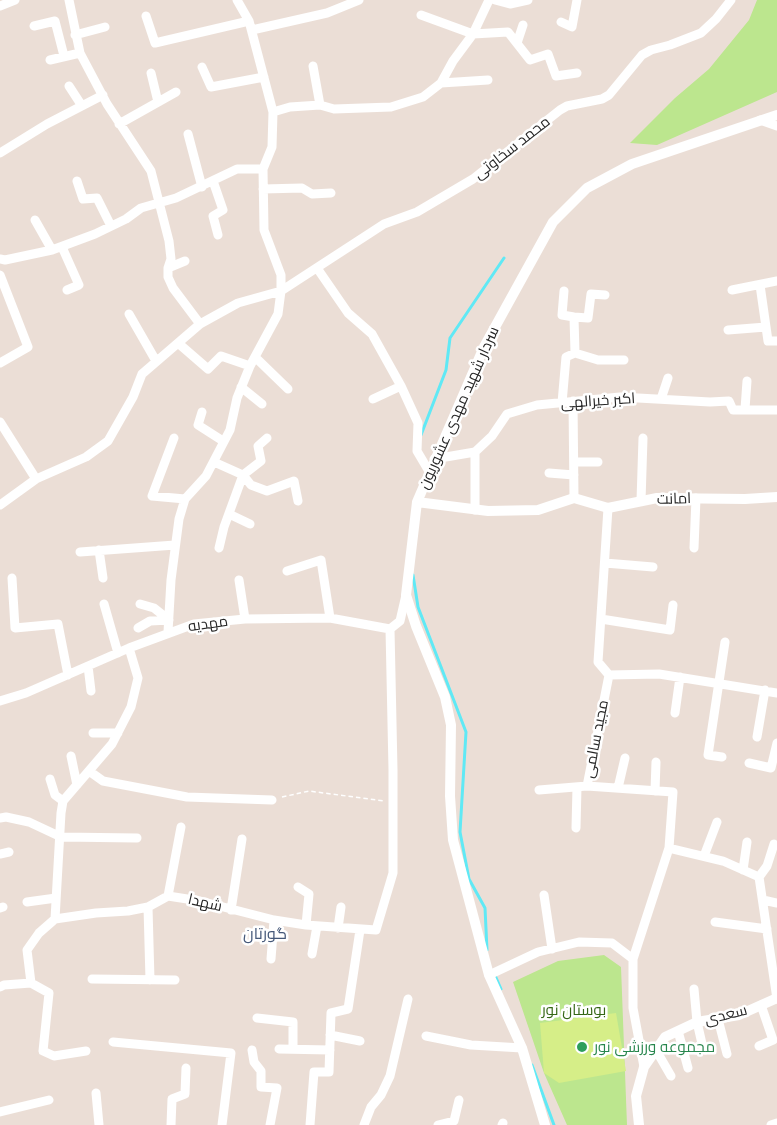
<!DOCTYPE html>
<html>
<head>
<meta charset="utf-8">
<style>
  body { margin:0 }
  canvas { display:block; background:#ebded6 }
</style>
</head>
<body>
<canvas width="777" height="1125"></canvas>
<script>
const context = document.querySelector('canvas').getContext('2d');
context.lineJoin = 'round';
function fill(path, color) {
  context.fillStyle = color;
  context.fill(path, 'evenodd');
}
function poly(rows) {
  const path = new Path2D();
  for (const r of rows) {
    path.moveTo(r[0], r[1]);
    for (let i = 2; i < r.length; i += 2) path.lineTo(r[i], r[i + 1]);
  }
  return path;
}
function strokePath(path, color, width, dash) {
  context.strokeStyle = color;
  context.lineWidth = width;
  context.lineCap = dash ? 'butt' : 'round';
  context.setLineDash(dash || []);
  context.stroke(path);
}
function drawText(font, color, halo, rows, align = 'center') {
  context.font = font + ' Raleway,Cairo,sans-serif';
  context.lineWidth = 5;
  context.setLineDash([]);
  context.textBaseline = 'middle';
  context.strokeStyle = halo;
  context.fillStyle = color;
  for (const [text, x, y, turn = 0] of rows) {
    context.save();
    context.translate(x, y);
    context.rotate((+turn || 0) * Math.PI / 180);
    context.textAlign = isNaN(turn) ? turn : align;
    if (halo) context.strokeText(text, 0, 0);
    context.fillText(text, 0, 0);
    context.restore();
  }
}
fill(poly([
  [757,0,777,0,777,92,657,145,630,143,675,98,709,69,749,20],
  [604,955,621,967,627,1125,567,1125,544,1073,513,982,558,961]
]), '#bce68e');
fill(poly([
  [616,1013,626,1071,559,1083,544,1073,540,1023]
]), '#d6ee88');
strokePath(poly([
  [421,435,446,370,450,338,504,258],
  [413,575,418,607,466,732,460,832,469,879,485,908,487,950],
  [494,973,501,989],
  [532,1065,554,1125]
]), '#60e9f5', 3);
strokePath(poly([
  [282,797,309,791,384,801]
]), '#fff', 1.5, [4.5, 3]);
strokePath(poly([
  [69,0,80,53,107,104,151,171,169,241,171,259,168,268,168,277,173,288,200,324],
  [495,0,510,4,528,0],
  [0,6,15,0],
  [421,15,473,34,508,32,530,60,548,54,556,76,577,73],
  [146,16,155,43,249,21],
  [561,22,572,27,577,0],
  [34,26,55,21,64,56],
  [252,30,327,13,359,0],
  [75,35,105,27],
  [517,43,523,25],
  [50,60,80,53],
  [313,66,320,105],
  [202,67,211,87,264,77],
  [151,73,158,102],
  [441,83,488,80],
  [69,86,82,106],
  [273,112,290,107,320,105,334,109,391,107,423,97,441,83,453,61,473,34,489,0],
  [760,120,777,126],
  [119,124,176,92],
  [188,134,202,187],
  [0,153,47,124,103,95],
  [77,181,83,199,97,198,111,226],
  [213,181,223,210,213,216,218,235],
  [263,189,302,188,312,194,331,193],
  [35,220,52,250],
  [62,247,79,285,67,290],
  [0,259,5,260,52,250,95,234,126,219,141,208,176,198,237,169,263,169],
  [168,268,185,261],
  [317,268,348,313,372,334,401,386,418,423,417,451,430,473],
  [0,275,28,347,0,363],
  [760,285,768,341,777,341],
  [732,290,777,281],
  [564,291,562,315,574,317,588,318,591,294,605,295],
  [129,314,156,361],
  [728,330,766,327],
  [178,343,208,369,221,356,250,366],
  [575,353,598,360,624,360],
  [255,357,288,389],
  [241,387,262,404],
  [373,399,401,386],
  [661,399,668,378],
  [573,401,574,498],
  [562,403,566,357,575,353,574,317],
  [745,409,747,381],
  [202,412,198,425,223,441],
  [0,422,36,479],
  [174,438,152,496,185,499],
  [475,452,475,510],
  [434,459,475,452,492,436,507,414,537,405,620,397,710,402,729,401,733,410,777,410],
  [214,462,243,475,251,485,267,491,294,481,298,501],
  [574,462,598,462],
  [549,473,574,475],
  [641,501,643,438],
  [0,505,36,479,86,457,108,441,133,397,142,374,200,324,238,303,281,291,384,224,417,212,473,179,560,110,567,106,602,99,609,95,642,55,651,50,670,45,701,33,716,19,731,0],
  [608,508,598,662,609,675],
  [229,514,250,524],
  [219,548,224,527,243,475,261,461,258,446,267,438],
  [694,548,696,498],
  [99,550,103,578],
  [80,552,175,545],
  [605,563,653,567],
  [287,571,321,560,330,618],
  [12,578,15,628,58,624,68,675],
  [239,580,245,619],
  [104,604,118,653],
  [140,604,154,608,169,620],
  [601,619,670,630,673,605],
  [138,628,150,621,169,620],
  [168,632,171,580,179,519,185,499,206,476,230,430,237,398,250,366,278,314,281,291,281,275,264,230,263,169,272,147,273,112,249,21,237,0],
  [88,666,91,691],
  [0,701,26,693,129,648,194,624,245,619,330,618,390,629,400,621,406,595],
  [675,713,680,677],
  [93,733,118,733],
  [757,737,765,690],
  [71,756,77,785],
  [722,757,708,755,725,642],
  [749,763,771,768,777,743],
  [89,771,103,781,187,797,272,800],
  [50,779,55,795,63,801],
  [618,788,625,758],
  [539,790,587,786],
  [655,791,656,762],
  [0,818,6,817,29,822,61,837,137,838],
  [576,828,577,787],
  [669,848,723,861,759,877],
  [0,854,9,852],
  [704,856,717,822],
  [743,870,747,842],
  [759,877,777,999],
  [759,877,767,866,774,844],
  [298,887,309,894,306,925],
  [544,895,552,949],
  [168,896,181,827],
  [763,900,777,903],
  [27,902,56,898],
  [148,907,150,980],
  [0,908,3,907],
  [231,910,242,839],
  [55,919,61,813,63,801,112,744,131,707,138,678,129,648],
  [715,922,767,929],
  [338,928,341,907],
  [312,954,317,926],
  [271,959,274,920],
  [489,975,538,952,579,942,612,943,633,959],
  [92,979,175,980],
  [31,983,27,950,39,933,55,919,96,913,128,911,148,907,168,896,200,901,274,920,306,925,376,930,393,873,393,770,390,629],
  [0,987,4,985,31,983,49,993,43,1051,54,1056,86,1051],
  [694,989,697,1022,703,1048],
  [257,1018,293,1022,293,1049],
  [718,1019,727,1054],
  [678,1031,688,1068],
  [330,1035,360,1041],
  [426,1036,471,1045,522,1048],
  [113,1042,231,1053,222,1125],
  [759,1046,773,1040,761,1005],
  [279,1049,330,1050],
  [252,1050,254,1062,261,1071,261,1087,277,1088,270,1125],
  [656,1050,671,1076],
  [644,1067,633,1008,633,959,669,848,673,792,587,786,609,675,659,674,777,693],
  [96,1093,99,1125],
  [0,1112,49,1100],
  [171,1125,172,1099,185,1094,186,1068],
  [310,1125,314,1072,329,1072,331,1013,348,1009,360,930],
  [364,1125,371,1107,381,1095,390,1076,408,999],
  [438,1125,454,1121,459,1100],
  [502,1125,503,1123],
  [771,1125,777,1123]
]), '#fff', 9);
strokePath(poly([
  [417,502,488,511,538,510,574,498,608,508,657,498,745,499,777,497],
  [545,1125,522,1048,489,975,453,840,450,796,451,725,445,697,416,626,406,595,417,502,484,347,553,222,587,188,632,164,777,115],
  [639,1125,636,1096,644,1067,665,1037,697,1022,739,1015,777,998]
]), '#fff', 10);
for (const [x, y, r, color] of [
  [582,1047,6,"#2e9e5b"]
]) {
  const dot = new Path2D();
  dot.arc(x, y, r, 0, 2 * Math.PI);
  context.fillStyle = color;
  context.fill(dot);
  strokePath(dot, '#fff', 2);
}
drawText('15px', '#262626', '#fff', [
  ["محمد سخاوتی",512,148,-38],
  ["اکبر خیرالهی",598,401,-4],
  ["سردار شهید مهدی عشوریون",459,408,-66],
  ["امانت",674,499,-2],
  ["مهدیه",208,624,-8],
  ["مجید سالمی",596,739,-79],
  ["شهدا",205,903,13],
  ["سعدی",726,1015,-14]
]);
drawText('15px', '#346614', '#fff', [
  ["بوستان نور",574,1010]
]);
drawText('15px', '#27864d', '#fff', [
  ["مجموعه ورزشی نور",594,1047]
], 'left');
drawText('16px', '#455879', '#fff', [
  ["گورتان",265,934]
]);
</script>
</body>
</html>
